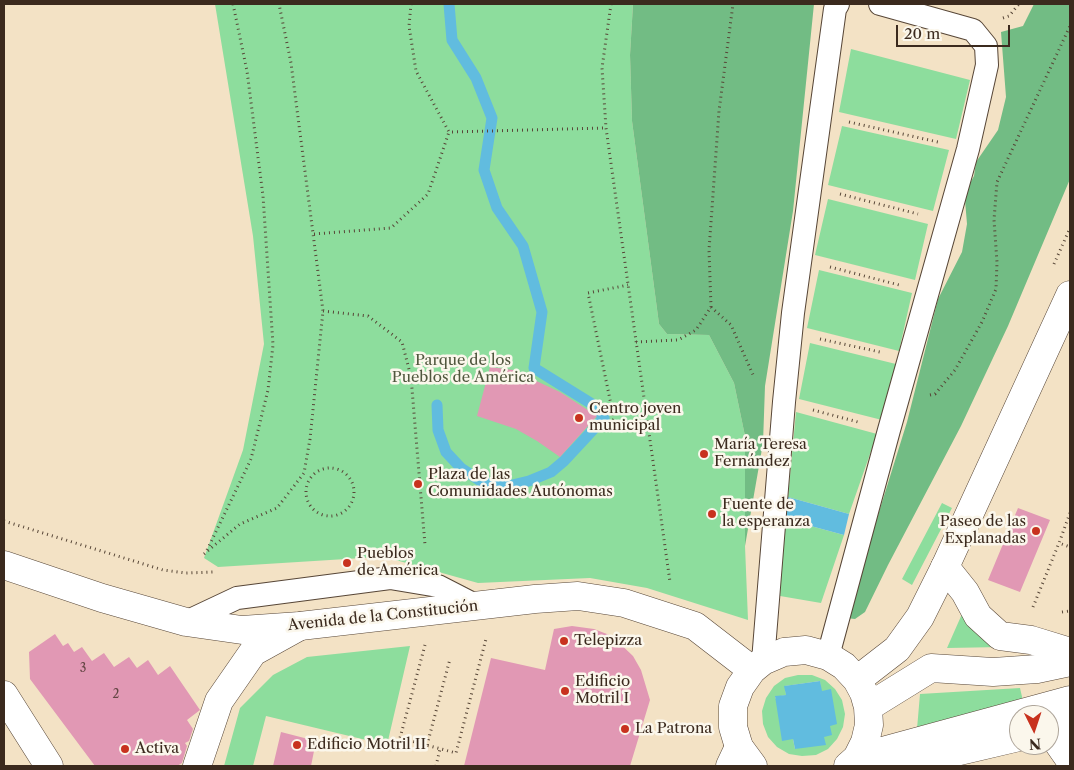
<!DOCTYPE html>
<html>
<head>
<meta charset="utf-8">
<style>
  body { margin:0 }
  #map { position:relative; width:1074px; height:770px; overflow:hidden; background:#f3e2c5; font-family:"Libre Caslon Text",serif }
  canvas { display:block }
  .frame { position:absolute; inset:0; border:5px solid #3b2a1e; pointer-events:none }
  .north { position:absolute; left:1009px; top:705px; width:50px; height:50px; box-sizing:border-box; background:#fbf7ec; border:1px solid #aea59a; border-radius:50%; rotate:176deg; font-size:14px; font-weight:700; line-height:20px; text-align:center; color:#3b2a1e }
  .north::after { content:''; display:block; margin:auto; width:18px; height:22px; background:#c8321e; clip-path:polygon(50% 0,100% 100%,50% 72%,0 100%) }
  .scale { position:absolute; left:896px; top:25px; width:114px; height:22px; box-sizing:border-box; border:2px solid #3b2a1e; border-top:0; padding-left:6px; font-size:15px; line-height:18px; white-space:nowrap; color:#3b2a1e; -webkit-text-stroke:4px #fbf7ec; paint-order:stroke }
</style>
</head>
<body>
<div id="map">
<canvas width="1074" height="770"></canvas>
<div class="frame"></div>
<div class="north">N</div>
<div class="scale">20 m</div>
</div>
<script>
const context = document.querySelector('canvas').getContext('2d');
context.lineJoin = 'round';
function fill(path, color) {
  context.fillStyle = color;
  context.fill(path, 'evenodd');
}
function poly(rows) {
  const path = new Path2D();
  for (const r of rows) {
    if (r.length === 3) {
      path.moveTo(r[0] + r[2], r[1]);
      path.arc(r[0], r[1], r[2], 0, 2 * Math.PI);
      continue;
    }
    path.moveTo(r[0], r[1]);
    for (let i = 2; i < r.length; i += 2) path.lineTo(r[i], r[i + 1]);
  }
  return path;
}
function strokePath(path, color, width, dash) {
  context.strokeStyle = color;
  context.lineWidth = width;
  context.lineCap = dash ? 'butt' : 'round';
  context.setLineDash(dash || []);
  context.stroke(path);
}
function drawText(font, color, halo, rows, align = 'center') {
  context.font = font + ' "Libre Caslon Text",serif';
  context.lineWidth = 5;
  context.setLineDash([]);
  context.textBaseline = 'middle';
  context.strokeStyle = halo;
  context.fillStyle = color;
  for (const [text, x, y, turn = 0] of rows) {
    context.save();
    context.translate(x, y);
    context.rotate((+turn || 0) * Math.PI / 180);
    context.textAlign = isNaN(turn) ? turn : align;
    if (halo) context.strokeText(text, 0, 0);
    context.fillText(text, 0, 0);
    context.restore();
  }
}
fill(poly([
  [215,4,633,4,630,55,632,121,659,324,667,334,709,335,734,383,745,436,745,546,748,620,647,588,590,578,478,583,392,559,378,557,218,567,204,558,243,450,264,344,253,236],
  [851,49,970,80,956,139,839,112],
  [842,126,949,150,933,211,828,185],
  [828,199,928,224,915,280,815,255],
  [819,270,912,293,899,351,807,328],
  [810,343,896,364,882,420,799,399],
  [796,412,877,434,849,514,788,497],
  [942,503,952,508,912,585,902,579],
  [785,519,844,535,821,603,780,596],
  [962,614,1002,647,947,648],
  [410,646,387,745,266,716,253,766,224,766,240,708,273,675,307,657],
  [798,675,812,675,825,680,835,689,842,700,845,714,843,727,837,739,828,749,816,755,802,756,789,754,777,747,768,737,763,724,762,711,766,698,774,686,785,678],
  [820,681,824,737,795,749,793,739,775,697,786,695,785,686],
  [1020,688,1023,701,917,729,920,694]
]), '#8ddd9d');
fill(poly([
  [633,4,814,4,793,211,765,386,763,443,745,546,745,436,734,383,709,335,667,334,659,324,632,121,630,55],
  [1034,4,1070,4,1070,179,1008,326,961,426,888,565,865,612,855,619,846,618,907,422,938,299,962,252,967,224,965,200,968,187,974,176,976,162,998,130,1006,97,1001,32,1023,26]
]), '#72bc84');
fill(poly([
  [788,497,849,514,844,535,785,519],
  [820,681,822,691,831,689,837,724,830,726,832,735,824,737,826,745,795,749,793,739,782,741,775,696,786,695,784,686]
]), '#61bcdf');
strokePath(poly([
  [437,405,438,430,446,452,461,468,482,482,508,486,529,481,551,472,564,461,604,418,592,404,534,368,542,312,523,246,497,208,484,170,492,118,476,78,452,40,449,4]
]), '#61bcdf', 11);
fill(poly([
  [490,367,513,370,532,379,560,392,597,416,560,457,537,441,516,429,477,416],
  [1018,508,1050,520,1020,592,988,580],
  [572,626,594,629,612,636,633,656,641,670,650,700,630,766,464,766,491,658,545,670,554,629],
  [55,634,63,646,68,643,74,652,82,647,92,661,104,653,114,667,129,657,137,668,148,660,158,675,170,666,200,710,187,720,193,729,189,741,185,743,187,746,182,763,177,766,95,766,30,679,29,652],
  [281,732,316,741,311,766,273,766]
]), '#e198b4');
const service = poly([
  [186,622,237,598,390,578,438,586,475,605],
  [828,656,889,430,968,149,987,65,986,46,973,30,880,4],
  [763,661,784,402,793,313,835,9,838,4]
]);
const pedestrian = poly([
  [1049,730,1070,760]
]);
const minor = poly([
  [945,567,965,592,978,616,1000,636,1031,640,1070,652],
  [4,695,49,766],
  [1049,729,1070,723],
  [197,766,219,701,253,652,300,626],
  [730,766,739,747],
  [896,766,1019,737]
]);
const secondary = poly([
  [4,565,102,598,186,622,242,630,300,626,535,599,578,596,624,603,695,626,752,670],
  [857,680,897,649,920,617,945,567,1070,295],
  [868,707,931,668,993,672,1037,669,1070,662],
  [857,758,1070,700],
  [753,766,739,747,733,727,733,706,740,687,752,670,763,661,784,652,806,650,828,656,844,666,857,680,864,693,868,707,869,725,865,742,857,758,848,766]
]);
strokePath(service, '#574637', 24);
strokePath(pedestrian, '#574637', 29);
strokePath(minor, '#574637', 29);
strokePath(secondary, '#574637', 29);
strokePath(poly([
  [411,4,409,26,416,71,449,132,606,128],
  [611,4,602,68,606,128,670,582],
  [1003,18,1009,16,1019,4],
  [849,122,938,142],
  [840,194,918,214],
  [314,234,391,228,428,194,449,132],
  [1054,264,1070,228],
  [830,267,899,285],
  [711,307,731,325,754,377],
  [323,311,368,316,402,342,411,377,425,545],
  [820,339,880,352],
  [636,342,678,340,696,330,711,307,709,250,719,111,733,4],
  [930,395,935,394,955,370,982,322,996,289,997,262,994,220,997,182,1070,26],
  [813,410,858,422],
  [603,431,614,419,588,293,628,285],
  [330,492,24],
  [1070,513,1059,543,1070,547],
  [4,521,163,570,186,573,215,572],
  [207,550,251,459,268,390,273,345,263,196,247,71,233,4],
  [204,554,240,524,277,508,304,473,310,439,323,311,291,63,279,4],
  [1033,607,1059,543],
  [1062,612,1070,611],
  [425,645,400,738,456,753,486,639],
  [427,745,450,659],
  [436,766,440,749]
]), '#574637', 3, [1, 4]);
strokePath(service, '#fff', 22);
strokePath(pedestrian, '#fff', 28);
strokePath(minor, '#fff', 28);
strokePath(secondary, '#fff', 28);
for (const [x, y, r, color] of [
  [579,418,5,"#c8321e"],
  [704,454,5,"#c8321e"],
  [418,484,5,"#c8321e"],
  [712,514,5,"#c8321e"],
  [1036,531,5,"#c8321e"],
  [347,563,5,"#c8321e"],
  [564,641,5,"#c8321e"],
  [565,691,5,"#c8321e"],
  [625,729,5,"#c8321e"],
  [297,745,5,"#c8321e"],
  [125,749,5,"#c8321e"]
]) {
  const dot = new Path2D();
  dot.arc(x, y, r, 0, 2 * Math.PI);
  context.fillStyle = color;
  context.fill(dot);
  strokePath(dot, '#fbf7ec', 2);
}
drawText('12px', '#644644', null, [
  ["3",83,669],
  ["2",116,695]
]);
drawText('15px', '#50573e', '#fbf7ec', [
  ["Parque de los",463,361],
  ["Pueblos de América",463,378]
]);
drawText('15px', '#3b2a1e', '#fbf7ec', [
  ["Centro joven",589,409],
  ["municipal",589,426],
  ["María Teresa",714,445],
  ["Fernández",714,462],
  ["Plaza de las",428,475],
  ["Comunidades Autónomas",428,492],
  ["Fuente de",722,505],
  ["la esperanza",722,522],
  ["Paseo de las",1026,522,"right"],
  ["Explanadas",1026,539,"right"],
  ["Pueblos",357,554],
  ["de América",357,571],
  ["Telepizza",574,641],
  ["Edificio",575,682],
  ["Motril I",575,699],
  ["La Patrona",635,729],
  ["Edificio Motril II",307,745],
  ["Activa",135,749]
], 'left');
drawText('15px', '#3b2a1e', '#fbf7ec', [
  ["Avenida de la Constitución",383,616,-6]
]);
</script>
</body>
</html>
